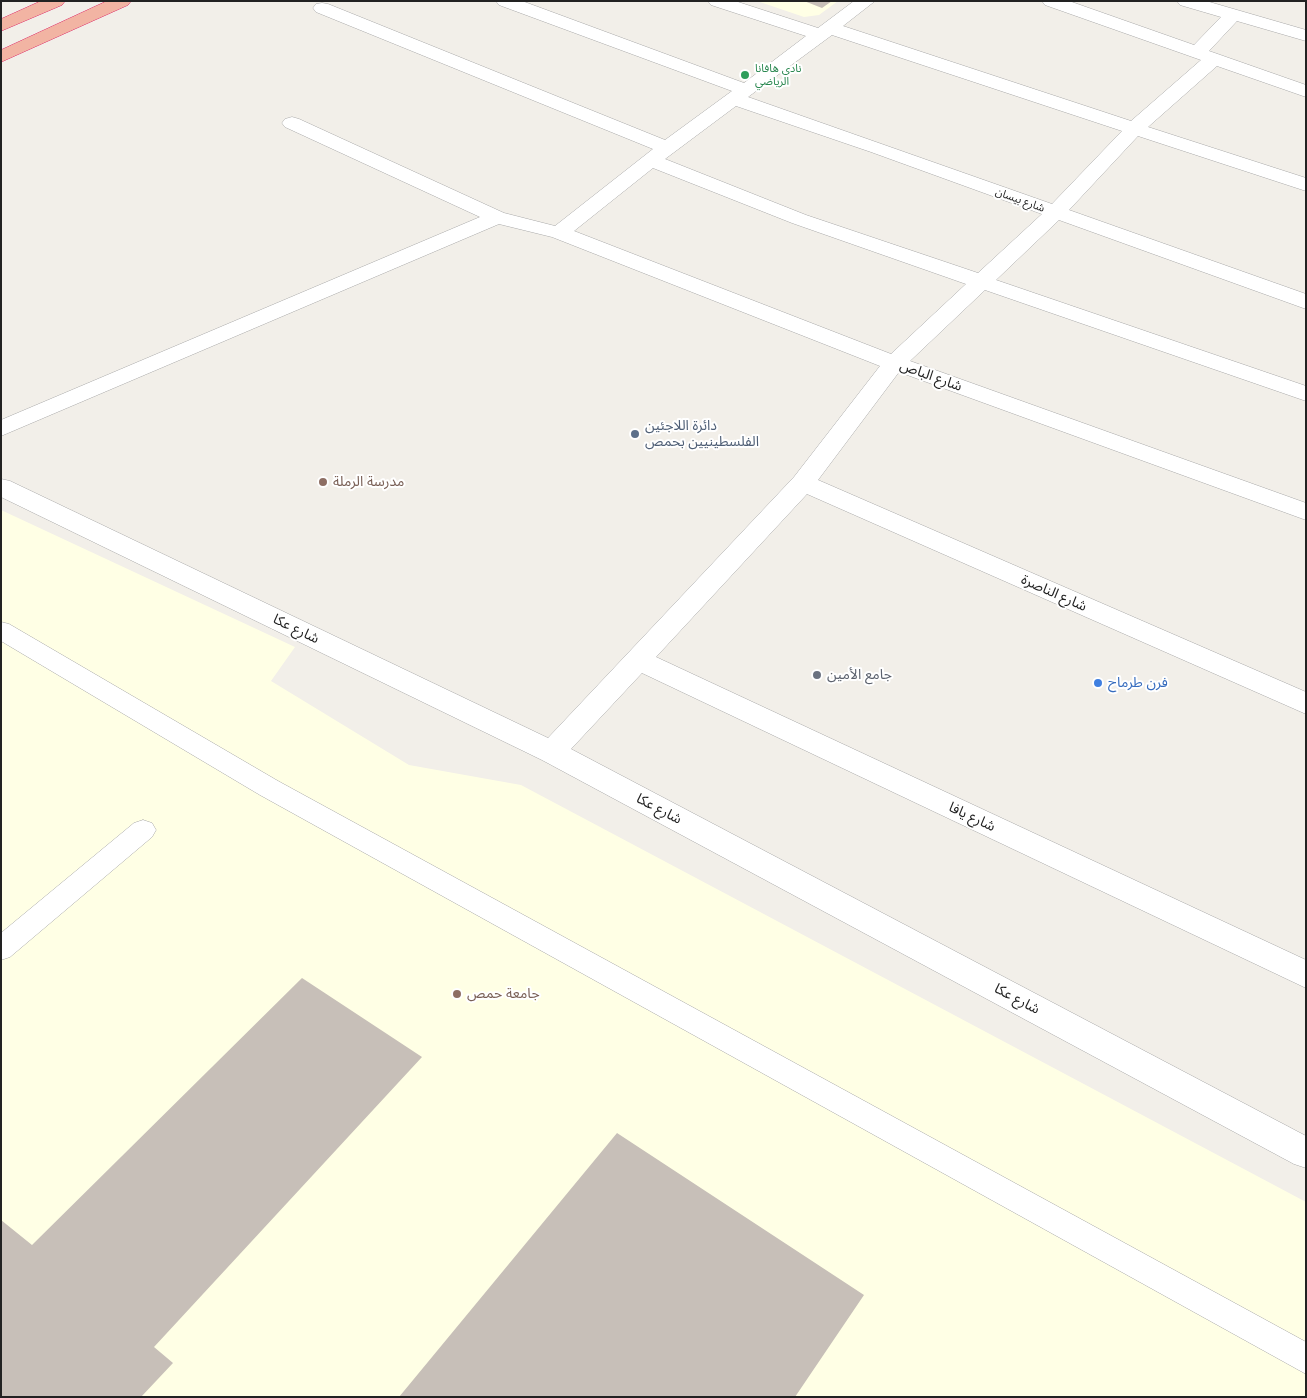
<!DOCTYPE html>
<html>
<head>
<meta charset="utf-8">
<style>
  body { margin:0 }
  #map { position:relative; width:1307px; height:1398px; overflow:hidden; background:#f2efe9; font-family:Mulish,sans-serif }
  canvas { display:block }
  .frame { position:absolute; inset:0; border:2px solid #222; pointer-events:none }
</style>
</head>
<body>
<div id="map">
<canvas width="1307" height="1398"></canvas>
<div class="frame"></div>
</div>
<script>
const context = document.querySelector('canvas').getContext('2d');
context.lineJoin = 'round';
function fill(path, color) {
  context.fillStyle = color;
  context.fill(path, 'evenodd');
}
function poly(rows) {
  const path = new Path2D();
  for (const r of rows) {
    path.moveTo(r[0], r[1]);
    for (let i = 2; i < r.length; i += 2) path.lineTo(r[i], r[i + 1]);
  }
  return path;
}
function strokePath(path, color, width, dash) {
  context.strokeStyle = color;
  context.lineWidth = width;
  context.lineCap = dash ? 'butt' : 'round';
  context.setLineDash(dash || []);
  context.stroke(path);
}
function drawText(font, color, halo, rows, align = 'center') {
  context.font = font + ' Mulish,"Noto Sans Arabic",sans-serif';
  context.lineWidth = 4;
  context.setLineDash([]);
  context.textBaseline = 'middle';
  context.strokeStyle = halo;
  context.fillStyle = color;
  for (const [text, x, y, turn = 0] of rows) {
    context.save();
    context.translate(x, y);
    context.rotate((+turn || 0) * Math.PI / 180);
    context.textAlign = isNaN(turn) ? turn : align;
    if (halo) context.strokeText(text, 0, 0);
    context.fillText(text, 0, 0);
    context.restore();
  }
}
fill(poly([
  [757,1,838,1,819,15,804,17],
  [1,510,295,647,271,681,409,765,521,785,1306,1202,1306,1397,1,1397]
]), '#ffffe5');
fill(poly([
  [804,1,832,1,822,8],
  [302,978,422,1057,154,1347,173,1363,141,1397,1,1397,1,1220,32,1245],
  [617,1133,864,1295,795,1397,399,1397]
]), '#c7bfb8');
const service = poly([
  [1,622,9,624,278,781,1306,1342,1306,1374,260,795,1,641,1,622],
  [143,820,152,823,156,830,152,837,10,957,1,960,1,933,134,823,143,820]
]);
const minor = poly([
  [496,1,522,1,744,83,806,36,711,5,708,1,735,1,818,28,854,1,875,1,843,26,1131,121,1201,60,1045,5,1042,1,1069,1,1194,45,1221,17,1180,5,1177,1,1206,1,1306,30,1306,41,1237,21,1209,51,1306,85,1306,97,1217,66,1148,127,1306,178,1306,191,1138,136,1069,210,1306,294,1306,309,1059,220,996,280,1306,386,1306,401,985,290,910,361,1306,503,1306,520,899,372,818,480,1306,692,1306,714,807,494,656,657,1306,960,1306,988,642,673,571,749,1306,1136,1306,1168,1294,1164,542,760,1,497,1,479,10,481,548,738,794,477,880,366,552,237,499,224,1,436,1,420,480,217,285,127,282,123,285,119,292,117,299,119,504,213,555,226,653,149,316,12,313,8,316,4,322,3,328,4,665,140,732,91,499,5,496,1],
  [832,35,1122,131,1052,204,748,97,832,35],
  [736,106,871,152,1042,214,978,273,806,215,665,159,736,106],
  [653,168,792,223,966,284,891,354,574,231,653,168]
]);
const trunk = poly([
  [41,1,65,1,62,5,1,31,1,19,41,1],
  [107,1,131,1,128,5,1,62,1,50,107,1]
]);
strokePath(service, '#a9a9a9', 1);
strokePath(minor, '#a9a9a9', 1);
strokePath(trunk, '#dc2a67', 1);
fill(service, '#fff');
fill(minor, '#fff');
fill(trunk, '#f2b4a3');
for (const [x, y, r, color] of [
  [745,75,5,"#2e9e5b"],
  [635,434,5,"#5c6f8a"],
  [323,482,5,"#8d6e63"],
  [817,675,5,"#6b7280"],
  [1098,683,5,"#3f7fe0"],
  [457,994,5,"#8d6e63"]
]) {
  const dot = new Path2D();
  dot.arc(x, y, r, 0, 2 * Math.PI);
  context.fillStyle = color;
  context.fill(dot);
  strokePath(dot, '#fff', 2);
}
drawText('11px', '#27864d', '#fff', [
  ["نادي هافانا",755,69],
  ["الرياضي",755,82]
], 'left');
drawText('11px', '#222', '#fff', [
  ["شارع بيسان",1020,200,20]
]);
drawText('14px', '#222', '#fff', [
  ["شارع الباص",931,376,20],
  ["شارع الناصرة",1054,593,24],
  ["شارع عكا",296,629,26],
  ["شارع عكا",659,809,28],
  ["شارع يافا",972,817,25],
  ["شارع عكا",1017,999,28]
]);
drawText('14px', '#4e5e75', '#fff', [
  ["دائرة اللاجئين",645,426],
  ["الفلسطينيين بحمص",645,442]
], 'left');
drawText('14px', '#785e54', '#fff', [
  ["مدرسة الرملة",333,482],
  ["جامعة حمص",467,994]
], 'left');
drawText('14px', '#5b616d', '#fff', [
  ["جامع الأمين",827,675]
], 'left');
drawText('14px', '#366cbe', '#fff', [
  ["فرن طرماح",1108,683]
], 'left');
</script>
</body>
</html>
